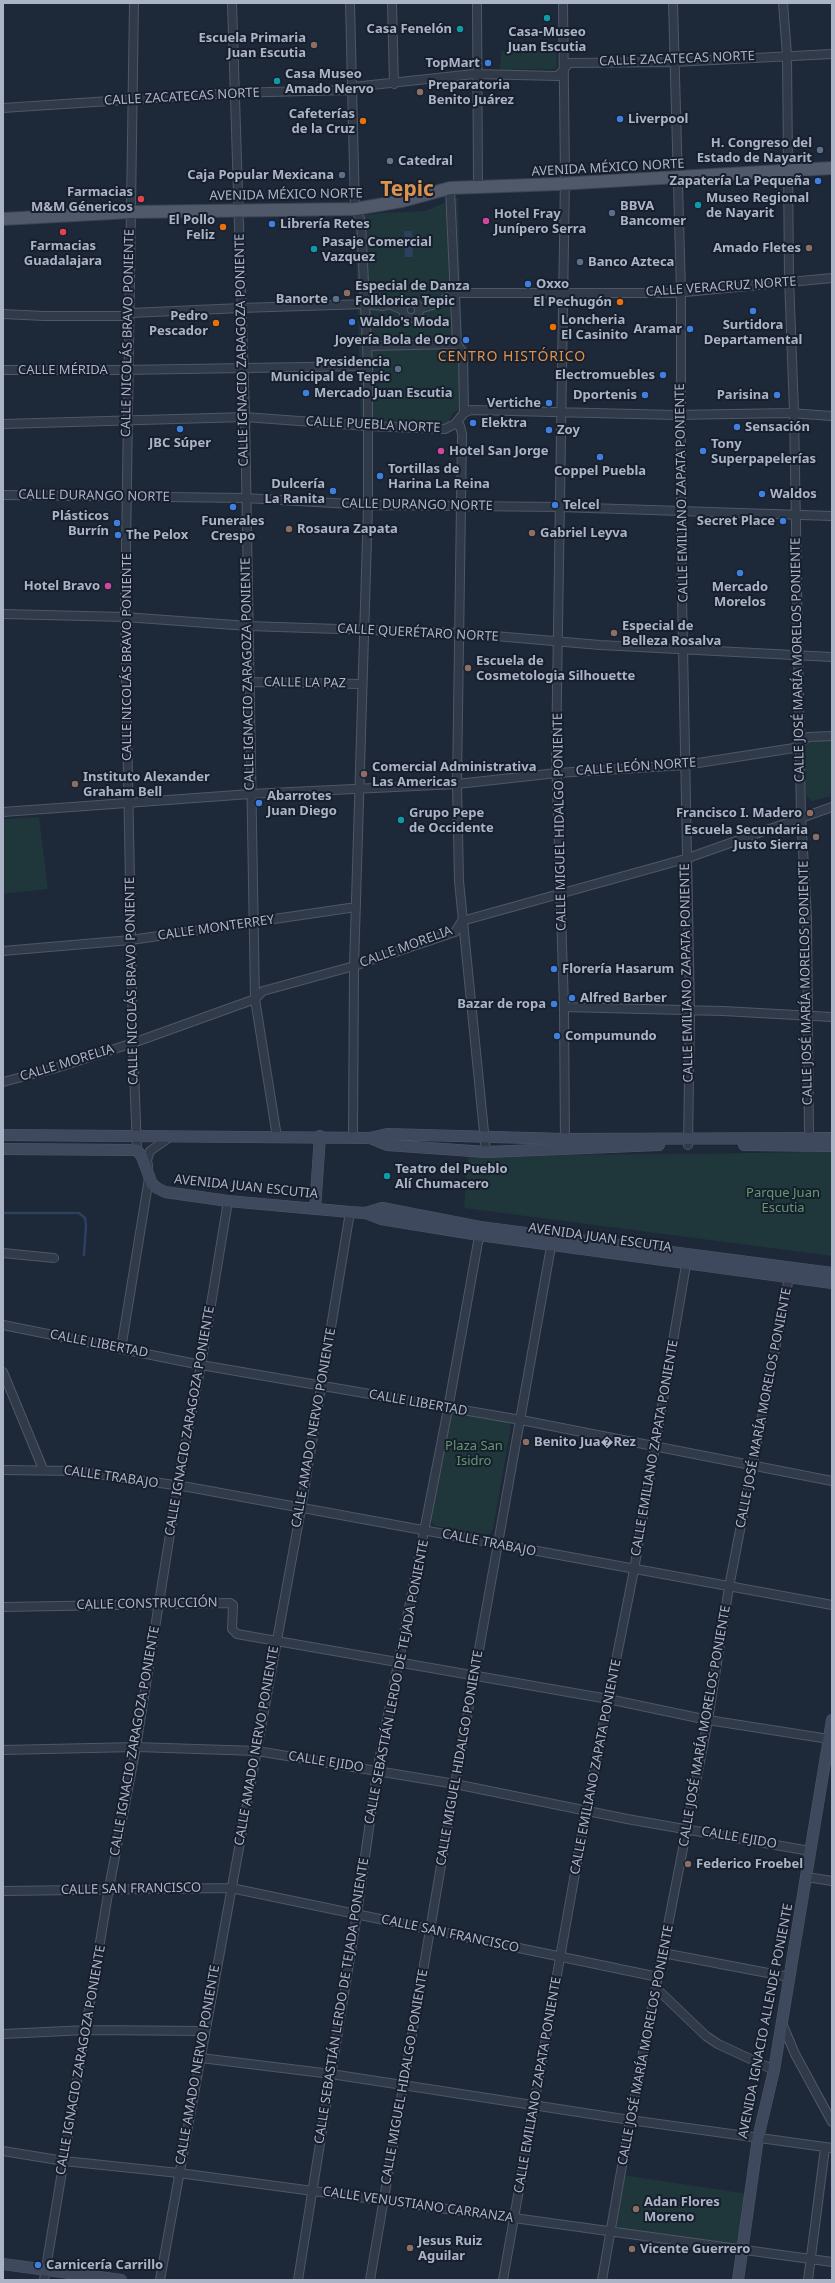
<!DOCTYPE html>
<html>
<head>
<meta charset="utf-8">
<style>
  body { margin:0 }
  #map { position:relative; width:835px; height:2283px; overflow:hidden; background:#1d2839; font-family:"Noto Sans",sans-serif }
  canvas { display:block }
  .frame { position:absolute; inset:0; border:4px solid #abb4c6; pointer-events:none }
</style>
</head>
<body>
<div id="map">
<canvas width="835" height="2283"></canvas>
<div class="frame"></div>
</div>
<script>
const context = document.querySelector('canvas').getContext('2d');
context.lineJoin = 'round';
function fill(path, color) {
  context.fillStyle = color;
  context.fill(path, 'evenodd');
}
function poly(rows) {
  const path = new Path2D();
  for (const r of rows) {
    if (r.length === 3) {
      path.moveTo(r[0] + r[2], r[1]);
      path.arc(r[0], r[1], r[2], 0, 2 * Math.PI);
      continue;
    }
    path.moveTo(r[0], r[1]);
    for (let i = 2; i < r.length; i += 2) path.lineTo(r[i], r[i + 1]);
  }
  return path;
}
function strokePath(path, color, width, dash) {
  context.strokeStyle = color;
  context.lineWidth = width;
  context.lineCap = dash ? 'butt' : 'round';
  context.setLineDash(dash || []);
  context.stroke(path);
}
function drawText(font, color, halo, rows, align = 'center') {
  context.font = font + ' "Noto Sans",sans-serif';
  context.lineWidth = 4;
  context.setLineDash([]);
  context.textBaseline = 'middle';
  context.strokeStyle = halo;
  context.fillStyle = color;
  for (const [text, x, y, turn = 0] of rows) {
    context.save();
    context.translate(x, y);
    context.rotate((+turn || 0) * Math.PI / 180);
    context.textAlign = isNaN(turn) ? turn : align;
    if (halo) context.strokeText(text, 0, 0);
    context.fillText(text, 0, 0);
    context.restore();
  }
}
fill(poly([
  [556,50,557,67,555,69,500,70,501,51],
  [458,197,462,341,467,342,468,408,454,412,447,425,443,427,361,423,355,218,357,216,381,213,425,211],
  [832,738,832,796,812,801,806,796,805,743,807,740],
  [39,817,48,889,3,894,3,819],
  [808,1152,832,1152,832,1256,464,1208,468,1155,689,1154],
  [452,1411,508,1420,511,1427,493,1529,489,1535,435,1526,430,1520,447,1416],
  [623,2175,748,2194,741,2246,616,2228]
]), '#1f363a');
fill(poly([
  [404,231,412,231,413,257,405,257]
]), '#2d4060');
strokePath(poly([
  [3,1213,79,1213,85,1218,86,1225,84,1255]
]), '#2d4060', 2.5);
const street = poly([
  [134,3,125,617,133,1043,137,1150],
  [232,3,245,414,255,999,277,1137],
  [350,3,355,209,361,221,368,366,368,505,354,966,353,1137],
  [392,3,394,84],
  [477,3,478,188],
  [563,3,565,177,556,756,564,1007,565,1144],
  [673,3,681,292,681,543,690,1011,688,1145],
  [783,3,787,55,789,278,794,411,801,817,807,917,809,1138,806,1143],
  [3,108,232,93,348,90,353,87,474,74,558,76,569,63,675,62,832,54],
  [450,188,457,344,463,353,464,413],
  [411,310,8],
  [419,309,436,304,455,293,675,293,832,278],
  [3,314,44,316,125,316,131,313,241,308,366,304,383,306,389,304,403,310],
  [367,346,457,344],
  [3,370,122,370,368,366],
  [3,424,245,417,367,426,445,429,455,424,464,413,471,410,675,415,789,413,832,416],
  [455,424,460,426,462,434,457,784,459,881,486,1152],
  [3,495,245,498,368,505,559,507,832,516],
  [3,614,125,617,248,626,460,633,600,645,832,657],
  [249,682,362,684],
  [3,812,250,794,457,784,557,773,685,765,794,748,808,737,832,736],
  [3,951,131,940,356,907],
  [564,1007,723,1011,832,1017],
  [3,1082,56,1068,133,1043,255,999,263,991,354,966,455,932,462,921,685,859,832,807],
  [148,1166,147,1160,150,1151,170,1137],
  [3,1253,54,1258],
  [3,1325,201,1365,521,1420,832,1481],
  [121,1349,149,1178],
  [3,1372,43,1469],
  [183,1456,201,1365,228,1201],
  [3,1470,76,1471,188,1487,832,1605],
  [3,1607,230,1603,233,1605,232,1629,237,1634,608,1699,708,1720,829,1739],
  [3,1750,136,1747,257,1751,455,1784,627,1819,810,1851],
  [807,1877,832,1881],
  [3,1891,231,1888,658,1977],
  [663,1953,789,1977],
  [656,1988,706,2036,718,2044,774,2070],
  [782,2023,795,2054,832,2122],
  [3,2034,87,2030,205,2031],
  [201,2058,331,2074,630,2120,832,2148],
  [3,2151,64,2161,179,2173,514,2218,832,2262],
  [44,2280,109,1888,136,1747,174,1509],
  [160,2280,301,1509,350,1212],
  [298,2280,357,1914,377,1771,448,1409,480,1231],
  [370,2280,455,1784,552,1241],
  [503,2280,586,1811,634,1570,687,1259],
  [602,2280,630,2120,708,1720,729,1587,790,1272],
  [808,2280,825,2148]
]);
const secondary = poly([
  [3,1135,370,1138,387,1134,565,1139,832,1138],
  [370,1138,387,1145,486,1152,659,1145],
  [744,1145,832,1146],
  [3,1149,137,1150,142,1157,152,1184,157,1188,165,1192,228,1201,350,1212,365,1213,382,1208,480,1227,832,1273],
  [315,1209,320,1136],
  [365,1213,381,1219,479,1235,832,1283],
  [3,2264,121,2280],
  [738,2280,758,2138,774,2070,832,1720]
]);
const primary = poly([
  [3,219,130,212,355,209,402,201,450,188,558,184,832,168]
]);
strokePath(street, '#4f5767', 10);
strokePath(secondary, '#4f5767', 12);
strokePath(primary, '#3b4352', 14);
strokePath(street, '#313a49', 8);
strokePath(secondary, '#3f495d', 11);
strokePath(primary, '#4f596a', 12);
const streetBridge = poly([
  [174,1509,183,1456]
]);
strokePath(streetBridge, '#4f5767', 10, []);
strokePath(streetBridge, '#313a49', 8);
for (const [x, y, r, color] of [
  [547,18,4,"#0f9aa8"],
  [460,29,4,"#0f9aa8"],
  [314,45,4,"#8d6e63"],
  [488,63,4,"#3f7fe0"],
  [277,81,4,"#0f9aa8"],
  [420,92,4,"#8d6e63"],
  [620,119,4,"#3f7fe0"],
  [363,121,4,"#e8710a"],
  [820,150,4,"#5c6f8a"],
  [390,161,4,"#6b7280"],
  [342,175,4,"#5c6f8a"],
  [818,181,4,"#3f7fe0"],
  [141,199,4,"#e0444e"],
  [698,205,4,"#0f9aa8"],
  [612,213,4,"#5c6f8a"],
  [486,221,4,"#d1479c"],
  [272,224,4,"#3f7fe0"],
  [223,227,4,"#e8710a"],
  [63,232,4,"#e0444e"],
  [809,248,4,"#8d6e63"],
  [314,249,4,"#0f9aa8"],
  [580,262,4,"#5c6f8a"],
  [528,284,4,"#3f7fe0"],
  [347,293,4,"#8d6e63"],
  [336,299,4,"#5c6f8a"],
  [620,302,4,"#e8710a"],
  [753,311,4,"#3f7fe0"],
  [352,322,4,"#3f7fe0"],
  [216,323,4,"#e8710a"],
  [553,327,4,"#e8710a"],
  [690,329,4,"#3f7fe0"],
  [466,340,4,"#3f7fe0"],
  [398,369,4,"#5c6f8a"],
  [663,375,4,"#3f7fe0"],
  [306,393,4,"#3f7fe0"],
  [645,395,4,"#3f7fe0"],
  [777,395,4,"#3f7fe0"],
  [549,403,4,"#3f7fe0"],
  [473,423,4,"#3f7fe0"],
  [737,427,4,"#3f7fe0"],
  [180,429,4,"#3f7fe0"],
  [549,430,4,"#3f7fe0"],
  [441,451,4,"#d1479c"],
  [703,451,4,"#3f7fe0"],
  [600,457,4,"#3f7fe0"],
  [380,476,4,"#3f7fe0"],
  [333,491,4,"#3f7fe0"],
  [762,494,4,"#3f7fe0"],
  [555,505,4,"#3f7fe0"],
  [233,507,4,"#3f7fe0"],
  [783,521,4,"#3f7fe0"],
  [117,523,4,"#3f7fe0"],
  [289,529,4,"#8d6e63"],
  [532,533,4,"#8d6e63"],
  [118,535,4,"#3f7fe0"],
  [740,573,4,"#3f7fe0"],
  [108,586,4,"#d1479c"],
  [614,633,4,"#8d6e63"],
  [468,668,4,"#8d6e63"],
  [364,774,4,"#8d6e63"],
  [75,784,4,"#8d6e63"],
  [259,803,4,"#3f7fe0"],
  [810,813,4,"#8d6e63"],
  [401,820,4,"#0f9aa8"],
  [816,837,4,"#8d6e63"],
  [554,969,4,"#3f7fe0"],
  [572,998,4,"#3f7fe0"],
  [554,1004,4,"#3f7fe0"],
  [557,1036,4,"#3f7fe0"],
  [387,1176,4,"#0f9aa8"],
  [526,1442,4,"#8d6e63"],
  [688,1864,4,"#8d6e63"],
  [636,2209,4,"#8d6e63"],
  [410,2248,4,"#8d6e63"],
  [632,2249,4,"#8d6e63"],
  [38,2265,4,"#3f7fe0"]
]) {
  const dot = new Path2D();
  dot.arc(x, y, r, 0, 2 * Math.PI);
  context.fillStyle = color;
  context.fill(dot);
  strokePath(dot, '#171f2d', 1.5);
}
drawText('bold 13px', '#abb4c6', '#171f2d', [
  ["Casa Fenelón",452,29,"right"],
  ["Casa-Museo",547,32,"center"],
  ["Juan Escutia",547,47,"center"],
  ["Escuela Primaria",306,38,"right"],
  ["Juan Escutia",306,53,"right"],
  ["TopMart",480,63,"right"],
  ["Casa Museo",285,74],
  ["Amado Nervo",285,89],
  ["Preparatoria",428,85],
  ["Benito Juárez",428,100],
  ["Cafeterías",355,114,"right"],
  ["de la Cruz",355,129,"right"],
  ["Liverpool",628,119],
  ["H. Congreso del",812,143,"right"],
  ["Estado de Nayarit",812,158,"right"],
  ["Catedral",398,161],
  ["Caja Popular Mexicana",334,175,"right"],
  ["Zapatería La Pequeña",810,181,"right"],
  ["Farmacias",133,192,"right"],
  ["M&M Génericos",133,207,"right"],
  ["Museo Regional",706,198],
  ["de Nayarit",706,213],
  ["BBVA",620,206],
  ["Bancomer",620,221],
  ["Hotel Fray",494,214],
  ["Junípero Serra",494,229],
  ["El Pollo",215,220,"right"],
  ["Feliz",215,235,"right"],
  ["Librería Retes",280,224],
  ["Pasaje Comercial",322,242],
  ["Vazquez",322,257],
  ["Farmacias",63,246,"center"],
  ["Guadalajara",63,261,"center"],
  ["Amado Fletes",801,248,"right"],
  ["Banco Azteca",588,262],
  ["Oxxo",536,284],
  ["Especial de Danza",355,286],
  ["Folklorica Tepic",355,301],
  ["Banorte",328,299,"right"],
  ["El Pechugón",612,302,"right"],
  ["Pedro",208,316,"right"],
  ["Pescador",208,331,"right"],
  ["Loncheria",561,320],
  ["El Casinito",561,335],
  ["Waldo's Moda",360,322],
  ["Surtidora",753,325,"center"],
  ["Departamental",753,340,"center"],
  ["Aramar",682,329,"right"],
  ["Joyería Bola de Oro",458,340,"right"],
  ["Presidencia",390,362,"right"],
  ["Municipal de Tepic",390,377,"right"],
  ["Electromuebles",655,375,"right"],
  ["Mercado Juan Escutia",314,393],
  ["Dportenis",637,395,"right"],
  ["Parisina",769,395,"right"],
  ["Vertiche",541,403,"right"],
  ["Elektra",481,423],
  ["Sensación",745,427],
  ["Zoy",557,430],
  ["JBC Súper",180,443,"center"],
  ["Tony",711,444],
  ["Superpapelerías",711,459],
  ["Hotel San Jorge",449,451],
  ["Tortillas de",388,469],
  ["Harina La Reina",388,484],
  ["Coppel Puebla",600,471,"center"],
  ["Dulcería",325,484,"right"],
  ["La Ranita",325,499,"right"],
  ["Waldos",770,494],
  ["Telcel",563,505],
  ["Plásticos",109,516,"right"],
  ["Burrín",109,531,"right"],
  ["Funerales",233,521,"center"],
  ["Crespo",233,536,"center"],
  ["Secret Place",775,521,"right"],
  ["Rosaura Zapata",297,529],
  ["Gabriel Leyva",540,533],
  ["The Pelox",126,535],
  ["Hotel Bravo",100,586,"right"],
  ["Mercado",740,587,"center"],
  ["Morelos",740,602,"center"],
  ["Especial de",622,626],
  ["Belleza Rosalva",622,641],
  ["Escuela de",476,661],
  ["Cosmetologia Silhouette",476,676],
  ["Comercial Administrativa",372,767],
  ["Las Americas",372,782],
  ["Instituto Alexander",83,777],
  ["Graham Bell",83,792],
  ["Abarrotes",267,796],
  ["Juan Diego",267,811],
  ["Grupo Pepe",409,813],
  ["de Occidente",409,828],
  ["Francisco I. Madero",802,813,"right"],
  ["Escuela Secundaria",808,830,"right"],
  ["Justo Sierra",808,845,"right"],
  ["Florería Hasarum",562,969],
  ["Alfred Barber",580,998],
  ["Bazar de ropa",546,1004,"right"],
  ["Compumundo",565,1036],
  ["Teatro del Pueblo",395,1169],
  ["Alí Chumacero",395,1184],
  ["Benito Jua�Rez",534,1442],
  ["Federico Froebel",696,1864],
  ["Adan Flores",644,2202],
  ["Moreno",644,2217],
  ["Jesus Ruiz",418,2241],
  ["Aguilar",418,2256],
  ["Vicente Guerrero",640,2249],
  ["Carnicería Carrillo",46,2265]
], 'left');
drawText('13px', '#abb4c6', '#171f2d', [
  ["CALLE ZACATECAS NORTE",677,59,-2],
  ["CALLE ZACATECAS NORTE",182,97,-3],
  ["AVENIDA MÉXICO NORTE",608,168,-3],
  ["AVENIDA MÉXICO NORTE",286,195,-1],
  ["CALLE VERACRUZ NORTE",721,287,-4],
  ["CALLE NICOLÁS BRAVO PONIENTE",128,333,-89],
  ["CALLE IGNACIO ZARAGOZA PONIENTE",242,350,-91],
  ["CALLE MÉRIDA",63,370],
  ["CALLE PUEBLA NORTE",373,425,3],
  ["CALLE EMILIANO ZAPATA PONIENTE",682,493,-91],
  ["CALLE DURANGO NORTE",94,496,1],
  ["CALLE DURANGO NORTE",417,505,1],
  ["CALLE QUERÉTARO NORTE",418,633,3],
  ["CALLE NICOLÁS BRAVO PONIENTE",127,657,-90],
  ["CALLE JOSÉ MARÍA MORELOS PONIENTE",798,660,-91],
  ["CALLE IGNACIO ZARAGOZA PONIENTE",248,674,-91],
  ["CALLE LA PAZ",305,683,1],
  ["CALLE LEÓN NORTE",636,767,-4],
  ["CALLE MIGUEL HIDALGO PONIENTE",560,822,-91],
  ["CALLE MONTERREY",216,928,-8],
  ["CALLE MORELIA",406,947,-20],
  ["CALLE EMILIANO ZAPATA PONIENTE",687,973,-91],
  ["CALLE NICOLÁS BRAVO PONIENTE",132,981,-91],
  ["CALLE JOSÉ MARÍA MORELOS PONIENTE",806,983,-91],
  ["CALLE MORELIA",67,1063,-17],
  ["AVENIDA JUAN ESCUTIA",246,1187,6],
  ["AVENIDA JUAN ESCUTIA",600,1238,8],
  ["CALLE LIBERTAD",99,1344,11],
  ["CALLE LIBERTAD",418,1403,10],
  ["CALLE JOSÉ MARÍA MORELOS PONIENTE",764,1408,-79],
  ["CALLE IGNACIO ZARAGOZA PONIENTE",190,1421,-80],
  ["CALLE AMADO NERVO PONIENTE",314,1428,-80],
  ["CALLE EMILIANO ZAPATA PONIENTE",655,1448,-80],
  ["CALLE TRABAJO",111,1477,8],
  ["CALLE TRABAJO",489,1543,11],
  ["CALLE CONSTRUCCIÓN",147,1604,-1],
  ["CALLE SEBASTIÁN LERDO DE TEJADA PONIENTE",397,1682,-79],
  ["CALLE JOSÉ MARÍA MORELOS PONIENTE",705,1726,-80],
  ["CALLE IGNACIO ZARAGOZA PONIENTE",135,1741,-80],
  ["CALLE AMADO NERVO PONIENTE",257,1746,-80],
  ["CALLE MIGUEL HIDALGO PONIENTE",460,1758,-80],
  ["CALLE EJIDO",326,1762,9],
  ["CALLE EMILIANO ZAPATA PONIENTE",596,1767,-79],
  ["CALLE EJIDO",739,1838,10],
  ["CALLE SAN FRANCISCO",131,1889,-1],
  ["CALLE SAN FRANCISCO",450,1934,12],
  ["CALLE SEBASTIÁN LERDO DE TEJADA PONIENTE",342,2001,-81],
  ["AVENIDA IGNACIO ALLENDE PONIENTE",766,2021,-79],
  ["CALLE JOSÉ MARÍA MORELOS PONIENTE",646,2045,-79],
  ["CALLE IGNACIO ZARAGOZA PONIENTE",81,2060,-80],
  ["CALLE AMADO NERVO PONIENTE",198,2065,-80],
  ["CALLE MIGUEL HIDALGO PONIENTE",405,2077,-80],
  ["CALLE EMILIANO ZAPATA PONIENTE",538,2085,-80],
  ["CALLE VENUSTIANO CARRANZA",418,2205,8]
]);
drawText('13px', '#609970', '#171f2d', [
  ["Parque Juan",783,1193],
  ["Escutia",783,1208],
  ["Plaza San",474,1446],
  ["Isidro",474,1461]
]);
context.letterSpacing = '1px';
drawText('14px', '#de924e', '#171f2d', [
  ["CENTRO HISTÓRICO",512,357]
]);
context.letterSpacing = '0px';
drawText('bold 21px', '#de924e', '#171f2d', [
  ["Tepic",407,190]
]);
</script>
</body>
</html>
